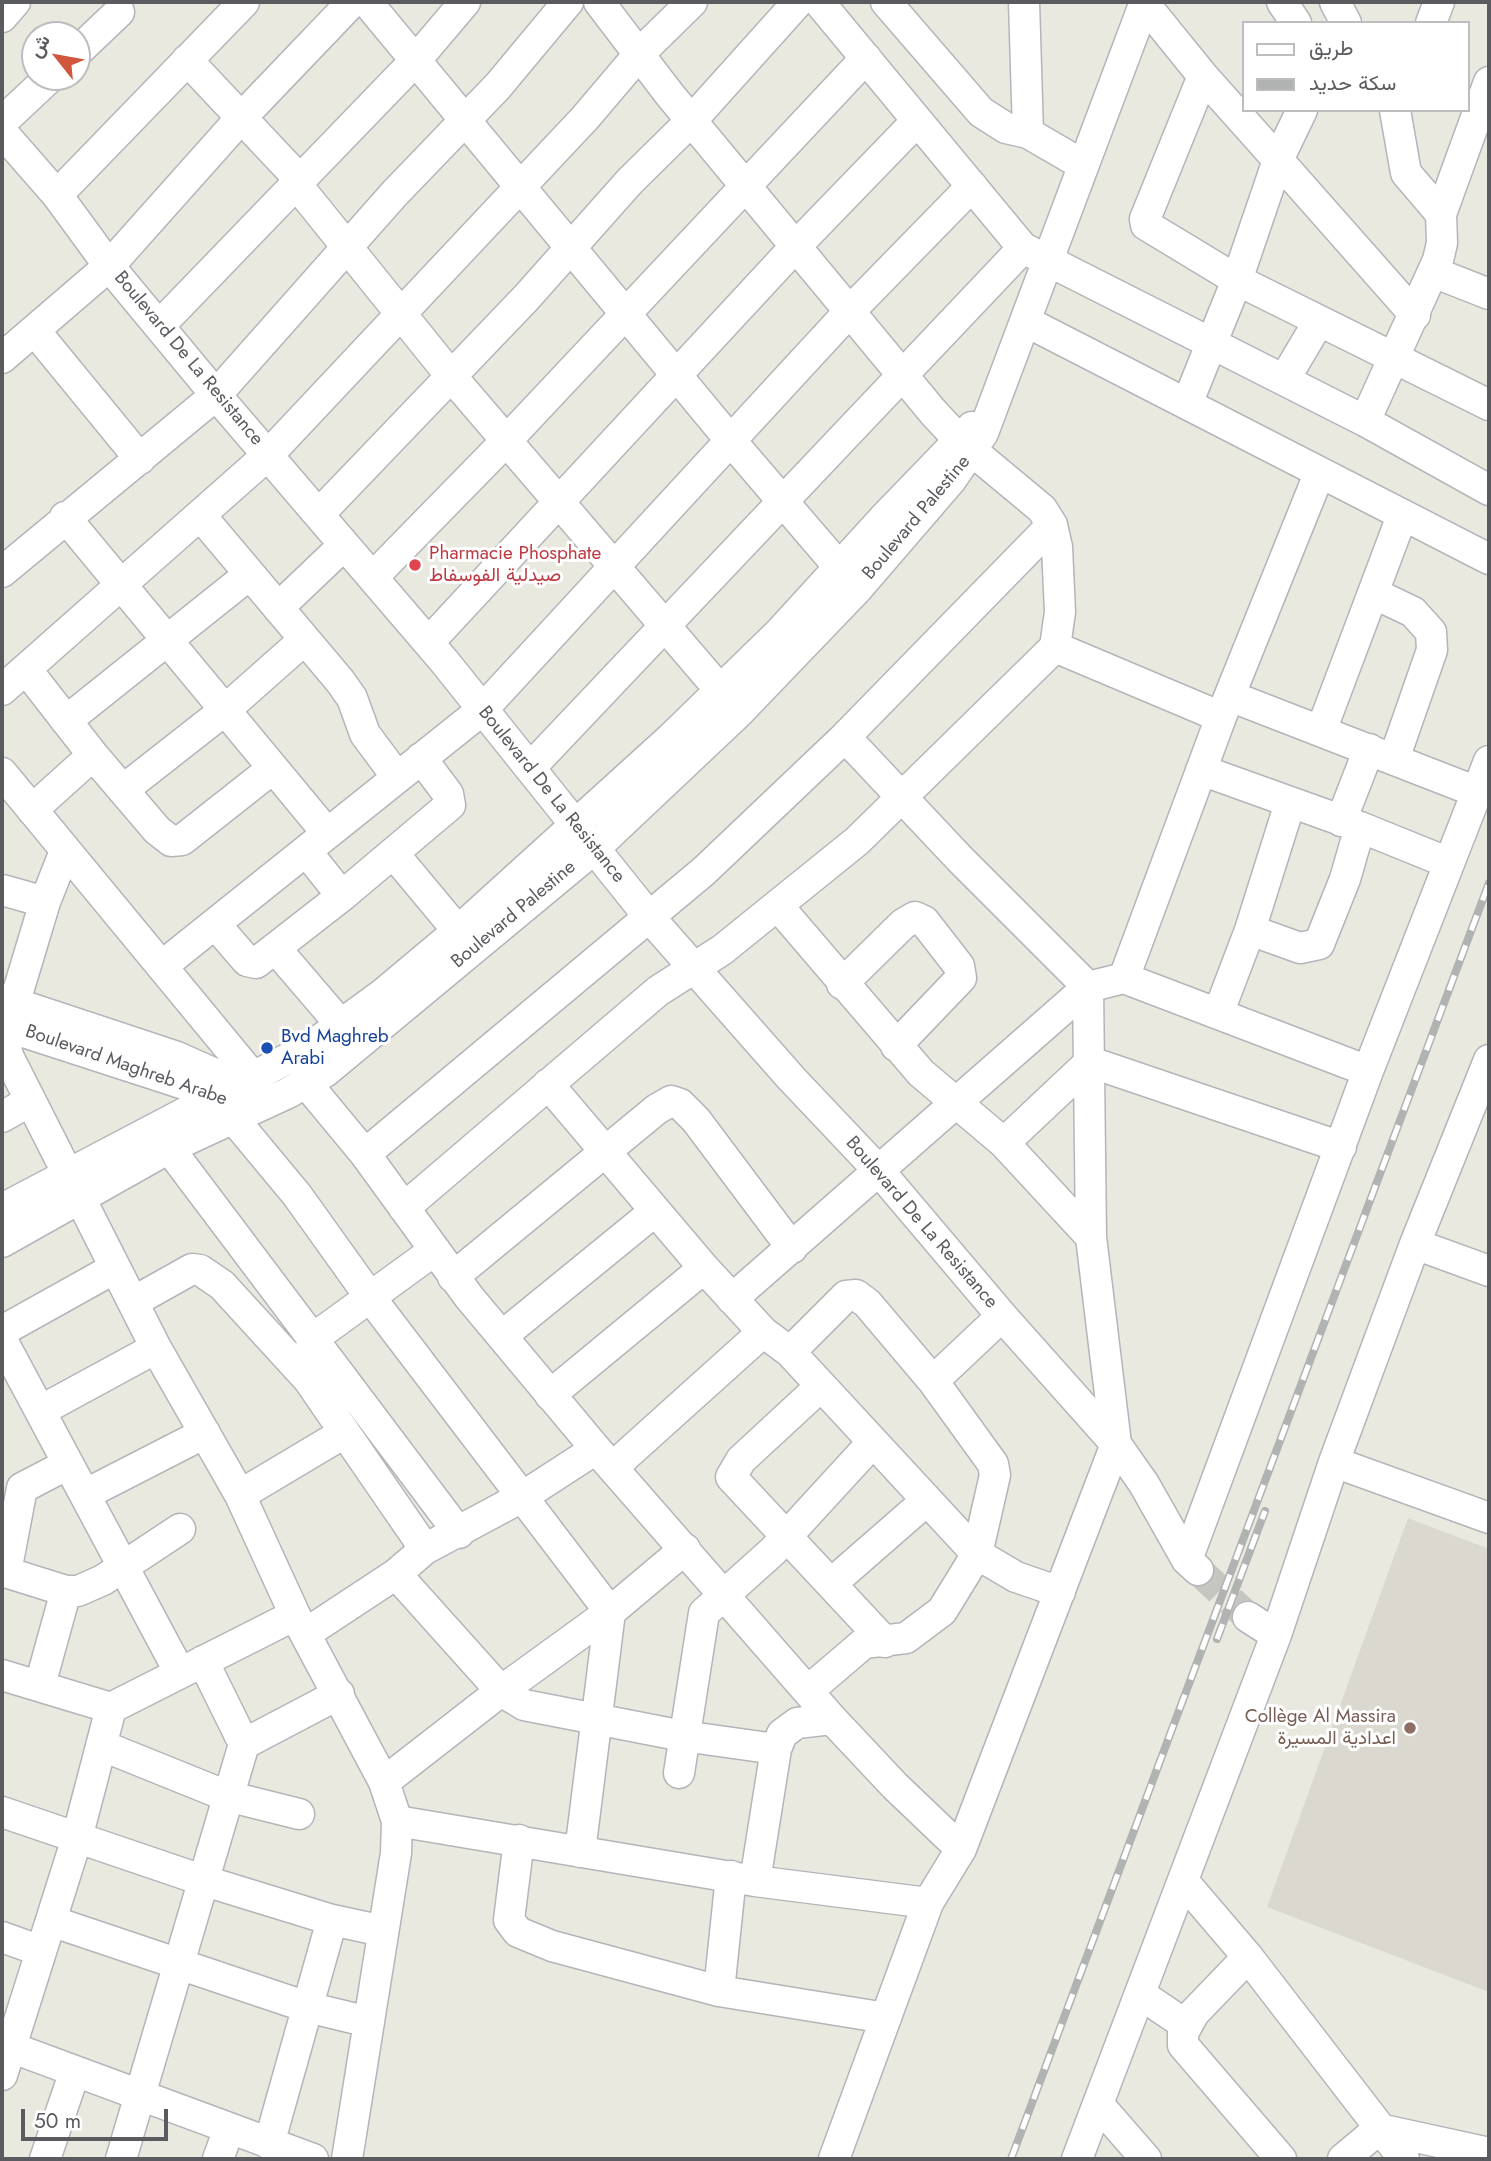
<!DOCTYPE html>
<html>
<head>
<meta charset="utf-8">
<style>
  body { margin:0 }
  #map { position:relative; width:1491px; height:2161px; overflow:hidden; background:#eae9e0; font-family:Jost,Vazirmatn,sans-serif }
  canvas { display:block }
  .frame { position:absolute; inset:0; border:4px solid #595b5f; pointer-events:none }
  .legend { position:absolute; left:1242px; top:21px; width:228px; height:91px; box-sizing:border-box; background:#fff; border:2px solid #bdbdbf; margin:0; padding:9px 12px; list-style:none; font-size:21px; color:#595b5f }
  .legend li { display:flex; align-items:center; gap:14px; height:35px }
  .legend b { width:35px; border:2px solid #bdbdbf }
  .north { position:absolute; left:21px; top:21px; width:70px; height:70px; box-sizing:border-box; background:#fff; border:2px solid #bdbdbf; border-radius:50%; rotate:301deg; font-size:19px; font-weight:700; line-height:28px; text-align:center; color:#595b5f }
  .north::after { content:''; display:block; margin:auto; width:24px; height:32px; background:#d2563e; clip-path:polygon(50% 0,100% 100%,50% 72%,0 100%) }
  .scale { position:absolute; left:21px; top:2109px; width:147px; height:32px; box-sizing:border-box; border:4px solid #595b5f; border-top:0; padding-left:9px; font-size:21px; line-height:24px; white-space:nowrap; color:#595b5f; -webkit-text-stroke:5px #fff; paint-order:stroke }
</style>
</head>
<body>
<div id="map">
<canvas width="1491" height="2161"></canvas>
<div class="frame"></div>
<ul class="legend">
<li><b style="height:9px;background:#fff"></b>طريق</li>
<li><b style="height:9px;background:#b1b2b2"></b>سكة حديد</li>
</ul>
<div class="north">ش</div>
<div class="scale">50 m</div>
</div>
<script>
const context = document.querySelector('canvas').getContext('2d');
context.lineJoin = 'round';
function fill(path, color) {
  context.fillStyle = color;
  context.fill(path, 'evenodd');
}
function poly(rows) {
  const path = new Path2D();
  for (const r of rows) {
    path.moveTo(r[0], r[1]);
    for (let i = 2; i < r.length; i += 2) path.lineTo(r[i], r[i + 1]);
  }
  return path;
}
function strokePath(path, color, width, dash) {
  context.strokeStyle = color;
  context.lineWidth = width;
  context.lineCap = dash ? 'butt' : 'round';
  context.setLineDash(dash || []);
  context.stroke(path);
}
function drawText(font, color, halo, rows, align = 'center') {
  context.font = font + ' Jost,Vazirmatn,sans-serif';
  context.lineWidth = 6;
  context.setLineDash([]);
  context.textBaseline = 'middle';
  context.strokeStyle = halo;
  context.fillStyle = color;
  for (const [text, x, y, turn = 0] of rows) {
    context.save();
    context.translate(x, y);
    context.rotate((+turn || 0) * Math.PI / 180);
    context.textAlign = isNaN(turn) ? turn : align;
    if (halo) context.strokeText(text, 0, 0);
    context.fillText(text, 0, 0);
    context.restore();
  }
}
fill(poly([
  [1408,1518,1489,1549,1489,1992,1267,1907]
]), '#dad8cf');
strokePath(poly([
  [1198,1570,1248,1617]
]), '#c6c6c0', 30, [30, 15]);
const minor = poly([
  [367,2,731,441,852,582],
  [819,2,1023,248,1365,421,1489,490],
  [886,2,981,112,1006,128,1028,133],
  [1024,2,1028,133,1083,165],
  [1143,2,1203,76,1278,160,1237,280,1187,404],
  [1282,2,1296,23],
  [1335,2,1346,23],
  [2,17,15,2],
  [1431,23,1439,2],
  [77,52,119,12],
  [187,60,301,181],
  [1203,76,1145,219,1146,225,1237,280,1489,405],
  [1302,110,1278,160,1415,315],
  [1395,110,1406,173,1441,214],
  [2,122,50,77],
  [2,132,57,195,109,266,216,395,444,661,650,918,791,1078,880,1172,1002,1316,1116,1444,1144,1484,1187,1560,1198,1570],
  [297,185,451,376,732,704],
  [57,195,244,2],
  [1433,272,1489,294],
  [1027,322,1489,559],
  [160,325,415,61,465,2],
  [35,331,140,459],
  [2,358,109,266,241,118,352,2],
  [1284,380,1319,321],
  [1365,421,1438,260,1442,243,1441,214,1489,82],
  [319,514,526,298,630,181,692,120,798,2],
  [200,515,340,681,352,698,365,734,397,777],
  [65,517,327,833],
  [2,572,216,395,395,193,498,86,568,2],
  [373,577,507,440,866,58],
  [1373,593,1413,612,1431,632,1432,650,1394,759],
  [278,608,344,545],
  [429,642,796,246,916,122],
  [1055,647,1221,717],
  [26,669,93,755,157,830,171,841,182,840,272,769],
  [2,690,269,454,585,118,641,52,692,2],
  [1230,696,1477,792],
  [66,721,250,574],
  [1321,731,1402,516],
  [530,768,1023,248],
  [1201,770,1360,827,1449,863],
  [2,773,253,1077],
  [123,790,225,710,304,640],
  [32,810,93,755],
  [1341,821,1369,749],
  [65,851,45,902,10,1018,6,1046,8,1056,156,1348,240,1495,295,1615,384,1782,397,1821,396,1853,347,2159],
  [306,851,342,896],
  [393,853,458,931],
  [2,890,45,902],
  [778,906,921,1073,1004,1143,1091,1237],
  [215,924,247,961,256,963,342,896,450,805,448,794,421,758],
  [1250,930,1300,948,1319,944,1345,879,1360,827],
  [276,949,342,1026],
  [162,966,482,710,849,312,972,186],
  [1124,978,1221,717,1319,474],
  [842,984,903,924,915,917,924,921,959,966,961,978,896,1046],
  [2,999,177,1057,253,1091],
  [1218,1014,1250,930,1290,803],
  [2,1025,221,1096],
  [307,1084,365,1154,469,1297,596,1449,832,1719,895,1786,961,1849],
  [548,1084,704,1268,763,1332,790,1352,977,1554,1016,1577,1060,1592],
  [2,1117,30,1101],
  [233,1118,297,1195,370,1297,610,1612,580,1852],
  [1004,1143,1090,1062,1341,1147],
  [169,1148,459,1533],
  [365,1154,704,871,845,737,1052,525],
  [404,1208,658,991,722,950,857,841,1055,647,1060,612,1057,547,1052,525,1042,509,959,440,933,412,670,95,599,2],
  [2,1209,310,1047,384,993,458,931,671,738,779,633,883,519,972,427],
  [2,1242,169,1148,288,1093,325,1072,595,848,738,713,858,588,951,480,983,433,1145,2],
  [1415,1244,1489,1271],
  [453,1277,657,1109,671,1101,680,1104,696,1120,792,1248],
  [732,1299,1088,987,1124,978,1368,1071],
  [133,1302,192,1269,200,1270,222,1285,308,1379,425,1549],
  [2,1331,115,1268],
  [502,1336,654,1212],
  [2,1340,180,1673],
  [311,1340,435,1250],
  [790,1352,846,1296,856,1295,867,1303,933,1381,993,1464,995,1475,977,1554,942,1611,906,1638,864,1643,809,1690],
  [933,1381,1002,1316],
  [821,1386,741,1460,731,1477,885,1642],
  [550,1395,704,1268],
  [40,1411,156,1348],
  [1334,1462,1489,1518],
  [613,1467,763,1332],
  [86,1494,205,1433],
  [240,1495,344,1433],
  [1187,1560,1368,1071,1489,761],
  [2,1571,66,1591],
  [6,1572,22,1488,68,1464],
  [396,1574,501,1691,524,1705,683,1736,776,1749,782,1734,797,1723,832,1719],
  [832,1583,926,1501],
  [1248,1617,1276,1635],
  [305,1634,396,1574,425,1549,522,1497,596,1449],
  [2,1675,111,1708,295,1615],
  [40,1685,66,1591,78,1591,103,1580,180,1529],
  [244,1744,339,1694],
  [103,1746,227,1796,299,1814],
  [679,1773,704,1613,773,1551,873,1442],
  [384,1782,501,1691,610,1612,685,1549],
  [2,1812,205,1881,332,1920,383,1931],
  [397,1821,755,1881,928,1903],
  [519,1840,509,1920,518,1932,552,1946,719,1991,886,2018],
  [755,1881,776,1749],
  [1184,1882,1248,1957,1404,2159],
  [51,1921,307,2007,369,2022],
  [2,1937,41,1951],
  [1248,1957,1194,2013,1183,2033,1183,2045,1281,2159],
  [719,1991,731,1876],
  [1140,1994,1186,2025],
  [2,2044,313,2159],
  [2,2075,77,1838,111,1708],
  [1099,2105,1146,2159],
  [269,2144,332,1920],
  [45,2159,75,2071],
  [121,2159,244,1744,203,1661],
  [218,2159,229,2129],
  [834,2159,928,1903,961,1849,1116,1444,1091,1237,1088,987,960,859,845,737],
  [1077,2159,1276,1635,1334,1462,1415,1244,1489,1060],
  [1343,2159,1379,2129,1489,2153]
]);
strokePath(minor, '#b3b5b9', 33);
strokePath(minor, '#fff', 30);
const rail = poly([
  [1217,1639,1265,1511],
  [1011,2159,1489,883]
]);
strokePath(rail, '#b1b2b2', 8);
strokePath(rail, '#fff', 5, [16]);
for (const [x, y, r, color] of [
  [415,565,7,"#e0444e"],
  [267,1048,7,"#1a4fb4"],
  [1410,1728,7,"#8d6e63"]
]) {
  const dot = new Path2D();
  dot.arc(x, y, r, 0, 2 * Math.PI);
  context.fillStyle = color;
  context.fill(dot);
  strokePath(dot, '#fff', 2.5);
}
drawText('19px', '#595b5f', '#fff', [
  ["Boulevard De La Resistance",188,359,50],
  ["Boulevard Palestine",917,518,-50],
  ["Boulevard De La Resistance",551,795,51],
  ["Boulevard Palestine",514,915,-40],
  ["Boulevard Maghreb Arabe",126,1066,19],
  ["Boulevard De La Resistance",921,1223,49]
]);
drawText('19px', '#be3a42', '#fff', [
  ["Pharmacie Phosphate",429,554],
  ["صيدلية الفوسفاط",429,576]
], 'left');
drawText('19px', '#164399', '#fff', [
  ["Bvd Maghreb",281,1037],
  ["Arabi",281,1059]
], 'left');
drawText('19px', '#785e54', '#fff', [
  ["Collège Al Massira",1396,1717],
  ["اعدادية المسيرة",1396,1739]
], 'right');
</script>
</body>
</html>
